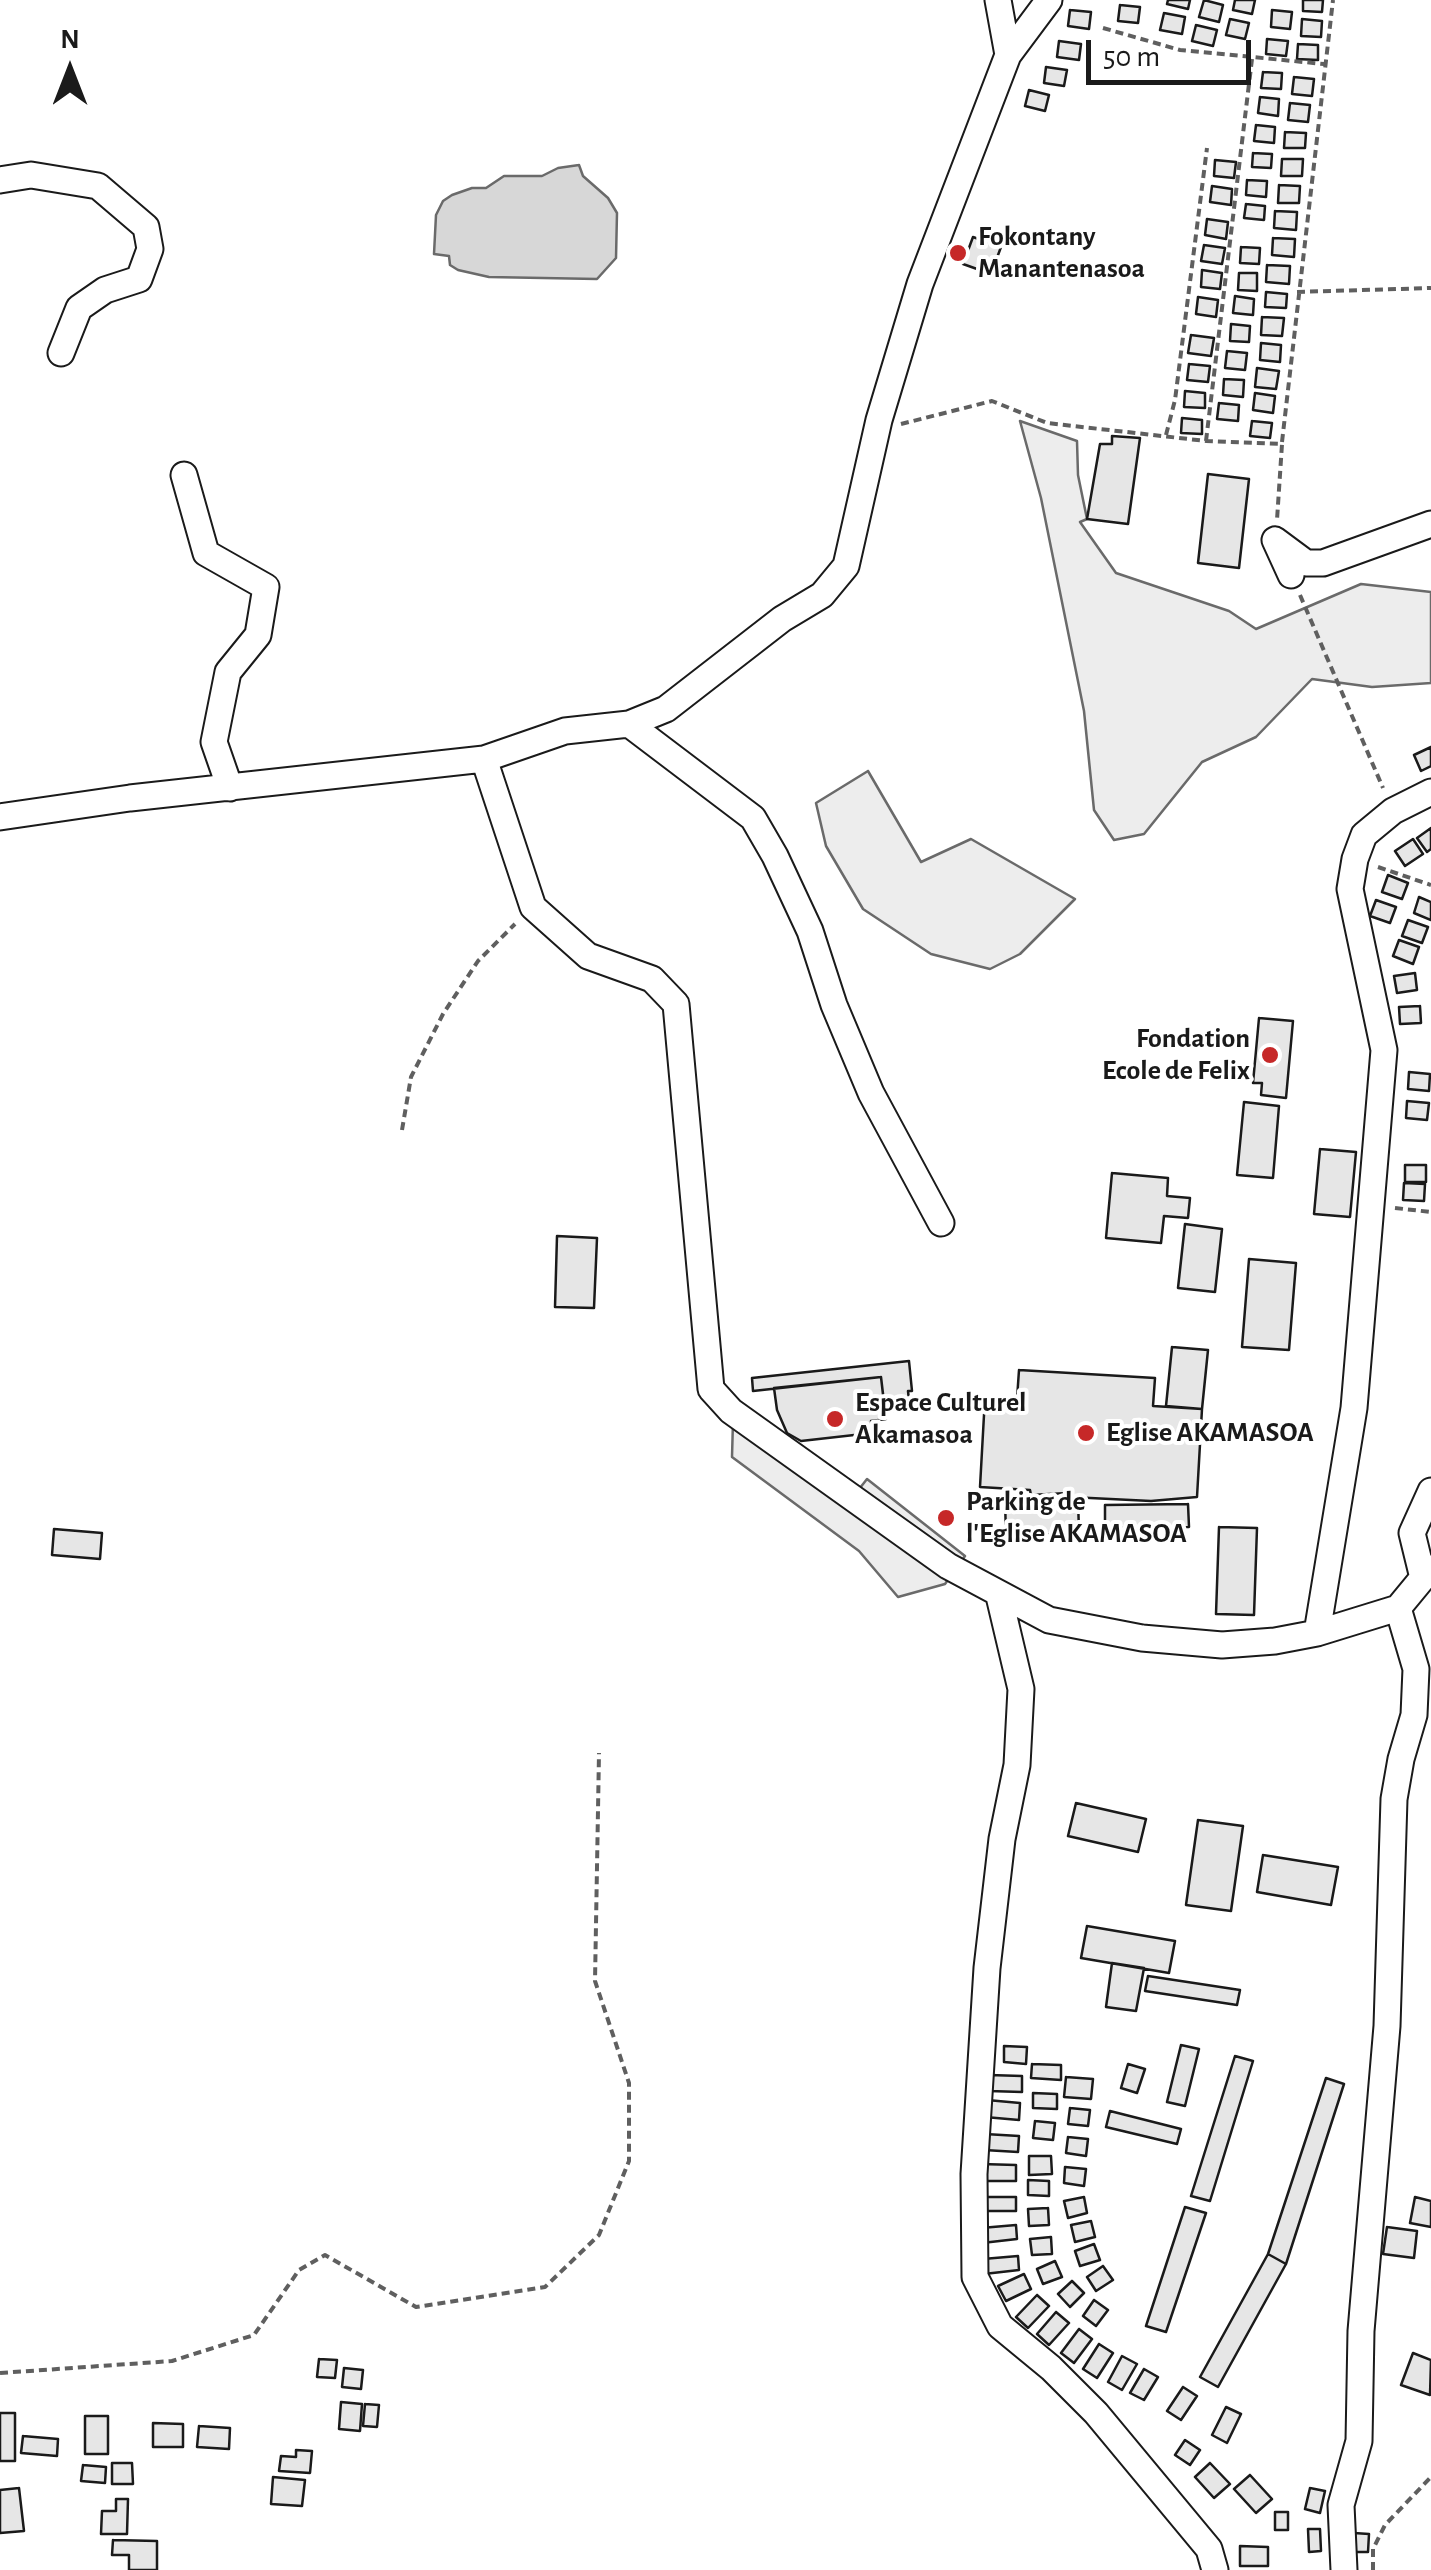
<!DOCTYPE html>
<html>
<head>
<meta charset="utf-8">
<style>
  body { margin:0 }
  #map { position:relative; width:1431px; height:2570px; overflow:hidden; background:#fff; font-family:"Alegreya Sans",sans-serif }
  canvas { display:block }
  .north { position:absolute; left:20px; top:20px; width:100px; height:100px; -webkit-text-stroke:8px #fff; paint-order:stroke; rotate:0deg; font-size:28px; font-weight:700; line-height:40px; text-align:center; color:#1a1a1a }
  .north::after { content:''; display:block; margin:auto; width:35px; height:45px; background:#1a1a1a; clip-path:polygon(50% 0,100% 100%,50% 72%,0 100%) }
  .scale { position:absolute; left:1086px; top:40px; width:165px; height:45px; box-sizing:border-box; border:5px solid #1a1a1a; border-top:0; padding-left:12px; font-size:30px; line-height:35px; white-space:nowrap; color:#1a1a1a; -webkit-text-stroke:8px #fff; paint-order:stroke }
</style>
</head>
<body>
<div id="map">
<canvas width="1431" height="2570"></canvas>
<div class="north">N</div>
<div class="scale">50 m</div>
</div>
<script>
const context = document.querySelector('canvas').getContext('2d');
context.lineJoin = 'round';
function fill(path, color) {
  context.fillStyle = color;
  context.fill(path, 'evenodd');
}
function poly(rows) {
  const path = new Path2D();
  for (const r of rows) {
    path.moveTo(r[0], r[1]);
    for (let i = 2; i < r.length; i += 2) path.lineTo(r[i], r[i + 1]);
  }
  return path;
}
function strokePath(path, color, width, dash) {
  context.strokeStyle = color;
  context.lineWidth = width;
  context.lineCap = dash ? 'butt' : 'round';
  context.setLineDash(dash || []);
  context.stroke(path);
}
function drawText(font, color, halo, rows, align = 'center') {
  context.font = font + ' "Alegreya Sans",sans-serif';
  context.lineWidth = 8;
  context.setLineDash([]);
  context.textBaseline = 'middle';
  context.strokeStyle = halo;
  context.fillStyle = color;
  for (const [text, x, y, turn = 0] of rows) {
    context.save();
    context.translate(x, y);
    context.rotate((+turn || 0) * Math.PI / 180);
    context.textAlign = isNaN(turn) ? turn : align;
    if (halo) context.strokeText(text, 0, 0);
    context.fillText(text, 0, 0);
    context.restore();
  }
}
const built = poly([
  [1020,421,1077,441,1078,475,1087,519,1080,522,1116,573,1229,611,1256,629,1361,584,1431,592,1431,683,1372,687,1312,679,1256,737,1202,762,1144,834,1114,840,1094,810,1084,711,1041,498,1020,421],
  [868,771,921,862,971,839,1075,899,1020,954,990,969,931,954,863,909,826,846,816,803,868,771],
  [733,1421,845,1507,867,1479,965,1556,945,1584,898,1597,859,1551,732,1457,733,1421]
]);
fill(built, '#ededed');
strokePath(built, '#6a6a6a', 2.5);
const water = poly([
  [579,165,583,176,608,198,617,213,616,258,597,279,489,277,458,270,450,265,449,256,434,254,436,215,443,201,452,195,472,188,486,188,504,176,542,176,558,168,579,165]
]);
fill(water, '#d7d7d7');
strokePath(water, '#6a6a6a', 2.5);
const building = poly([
  [1168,0,1190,0,1188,9,1167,4,1168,0],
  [1204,0,1223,5,1219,22,1199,17,1204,0],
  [1235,0,1255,0,1252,14,1233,10,1235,0],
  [1303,0,1323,0,1322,12,1303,11,1303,0],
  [1120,5,1140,7,1138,23,1118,21,1120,5],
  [1070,10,1091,12,1089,29,1068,26,1070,10],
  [1272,10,1292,12,1290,29,1271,27,1272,10],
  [1164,13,1185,17,1182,34,1160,30,1164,13],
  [1230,19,1249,23,1245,39,1226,35,1230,19],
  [1302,19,1322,21,1321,37,1301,36,1302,19],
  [1196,25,1217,30,1213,46,1192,41,1196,25],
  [1267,39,1288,41,1286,56,1266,54,1267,39],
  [1059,41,1081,44,1079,60,1057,57,1059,41],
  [1298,44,1318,45,1318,60,1297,59,1298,44],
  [1046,67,1067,70,1064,86,1044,83,1046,67],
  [1263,72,1282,73,1281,89,1261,88,1263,72],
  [1294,77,1314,79,1312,96,1292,94,1294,77],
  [1029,90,1049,95,1045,111,1025,106,1029,90],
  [1260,97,1279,99,1278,116,1258,113,1260,97],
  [1290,103,1310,105,1308,122,1288,120,1290,103],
  [1256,125,1275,127,1274,143,1254,141,1256,125],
  [1285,132,1306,133,1305,148,1284,148,1285,132],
  [1253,153,1272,154,1271,168,1252,167,1253,153],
  [1282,159,1303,159,1302,176,1281,176,1282,159],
  [1215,160,1236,162,1234,178,1214,176,1215,160],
  [1247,180,1267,181,1266,197,1246,195,1247,180],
  [1279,185,1300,186,1299,203,1278,203,1279,185],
  [1212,186,1232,189,1231,205,1210,202,1212,186],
  [1246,204,1265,206,1264,220,1244,218,1246,204],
  [1275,211,1297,212,1296,230,1274,228,1275,211],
  [1207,219,1228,222,1226,239,1205,235,1207,219],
  [973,237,1001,247,991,274,963,264,973,237],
  [1273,238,1295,239,1294,257,1272,255,1273,238],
  [1204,245,1225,248,1222,264,1201,261,1204,245],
  [1241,247,1260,248,1259,264,1240,263,1241,247],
  [1267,265,1290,266,1289,284,1266,282,1267,265],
  [1202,270,1222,273,1220,289,1201,287,1202,270],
  [1239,273,1257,273,1257,291,1238,290,1239,273],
  [1266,292,1287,294,1286,308,1265,307,1266,292],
  [1235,296,1254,299,1253,315,1233,313,1235,296],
  [1198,297,1218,300,1216,317,1196,314,1198,297],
  [1262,317,1284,318,1282,336,1261,335,1262,317],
  [1231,324,1250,326,1249,342,1230,341,1231,324],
  [1191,335,1214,338,1211,356,1188,353,1191,335],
  [1261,343,1281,345,1280,362,1260,360,1261,343],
  [1227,351,1247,353,1245,370,1225,368,1227,351],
  [1189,364,1210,366,1208,382,1187,380,1189,364],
  [1257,368,1279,371,1276,389,1255,387,1257,368],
  [1224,379,1244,380,1243,397,1223,395,1224,379],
  [1185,391,1205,393,1205,408,1184,407,1185,391],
  [1255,393,1275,396,1273,413,1253,410,1255,393],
  [1219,403,1239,405,1238,421,1217,419,1219,403],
  [1182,418,1202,420,1202,434,1181,433,1182,418],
  [1252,421,1272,423,1270,438,1250,436,1252,421],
  [1112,436,1140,438,1128,524,1087,519,1100,444,1112,444,1112,436],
  [1208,474,1249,479,1239,568,1198,563,1208,474],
  [1431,747,1431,766,1421,771,1414,755,1431,747],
  [1431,828,1431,849,1427,852,1417,838,1431,828],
  [1413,839,1423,854,1405,866,1395,851,1413,839],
  [1388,875,1408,883,1402,899,1382,892,1388,875],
  [1419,897,1431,902,1431,920,1414,913,1419,897],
  [1376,900,1396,907,1390,923,1370,916,1376,900],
  [1408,920,1428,927,1422,943,1402,936,1408,920],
  [1399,940,1419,947,1413,964,1393,956,1399,940],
  [1415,973,1417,990,1397,993,1394,976,1415,973],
  [1420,1006,1421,1023,1400,1024,1399,1007,1420,1006],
  [1259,1018,1293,1021,1286,1098,1261,1095,1262,1083,1253,1083,1259,1018],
  [1409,1072,1430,1074,1429,1091,1408,1089,1409,1072],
  [1407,1101,1429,1103,1427,1120,1406,1118,1407,1101],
  [1244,1102,1279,1106,1273,1178,1237,1175,1244,1102],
  [1320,1149,1356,1152,1350,1217,1314,1214,1320,1149],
  [1405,1165,1426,1165,1426,1182,1405,1182,1405,1165],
  [1112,1173,1168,1178,1167,1196,1190,1198,1188,1218,1164,1216,1161,1243,1106,1238,1112,1173],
  [1404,1183,1425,1184,1424,1201,1403,1200,1404,1183],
  [1185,1224,1222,1229,1215,1292,1178,1288,1185,1224],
  [557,1236,597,1238,594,1308,555,1307,557,1236],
  [1249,1259,1296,1263,1289,1350,1242,1347,1249,1259],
  [1172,1347,1208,1350,1202,1409,1166,1406,1172,1347],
  [909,1361,912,1391,908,1391,910,1410,885,1412,881,1377,753,1391,752,1378,909,1361],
  [1019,1370,1155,1378,1153,1406,1202,1409,1197,1497,1151,1501,1070,1497,1068,1493,1031,1495,1030,1490,980,1487,985,1397,1017,1399,1019,1370],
  [881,1377,886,1419,871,1421,872,1433,801,1441,787,1433,777,1410,774,1388,881,1377],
  [1078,1498,1079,1533,1006,1536,1005,1500,1078,1498],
  [1188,1504,1189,1527,1105,1528,1105,1505,1188,1504],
  [1219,1527,1257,1528,1254,1615,1216,1614,1219,1527],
  [54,1529,102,1533,100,1559,52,1555,54,1529],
  [1076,1803,1146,1819,1138,1852,1068,1836,1076,1803],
  [1198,1820,1243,1826,1231,1911,1186,1905,1198,1820],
  [1263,1855,1338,1867,1331,1905,1257,1892,1263,1855],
  [1087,1926,1175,1941,1169,1973,1081,1958,1087,1926],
  [1112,1963,1144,1968,1136,2011,1106,2007,1112,1963],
  [1148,1976,1240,1990,1237,2005,1145,1991,1148,1976],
  [1181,2045,1199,2049,1185,2106,1167,2102,1181,2045],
  [1004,2046,1027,2047,1026,2064,1004,2062,1004,2046],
  [1235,2056,1253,2061,1210,2201,1191,2196,1235,2056],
  [1032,2064,1061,2065,1061,2080,1031,2078,1032,2064],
  [1128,2064,1145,2069,1137,2093,1121,2088,1128,2064],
  [989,2075,1022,2076,1022,2092,989,2091,989,2075],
  [1066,2077,1093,2079,1091,2099,1064,2097,1066,2077],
  [1326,2078,1344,2084,1286,2264,1268,2254,1326,2078],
  [1033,2093,1057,2094,1057,2109,1033,2108,1033,2093],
  [987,2100,1020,2103,1019,2120,985,2117,987,2100],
  [1070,2108,1090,2110,1088,2126,1068,2124,1070,2108],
  [1110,2111,1181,2129,1177,2144,1106,2127,1110,2111],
  [1035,2121,1055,2123,1053,2140,1033,2138,1035,2121],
  [985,2134,1019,2136,1018,2152,984,2150,985,2134],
  [1068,2137,1088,2139,1086,2156,1066,2153,1068,2137],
  [1029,2156,1051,2156,1052,2174,1029,2175,1029,2156],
  [981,2164,1016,2165,1016,2181,981,2181,981,2164],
  [1065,2167,1086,2169,1084,2186,1064,2183,1065,2167],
  [1028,2180,1049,2181,1049,2196,1028,2195,1028,2180],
  [980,2197,1016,2197,1016,2211,980,2211,980,2197],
  [1084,2197,1087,2213,1068,2218,1064,2201,1084,2197],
  [1415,2197,1431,2201,1431,2227,1410,2223,1415,2197],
  [1185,2207,1206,2213,1166,2332,1146,2326,1185,2207],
  [1048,2208,1049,2225,1029,2226,1028,2209,1048,2208],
  [1091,2221,1095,2237,1075,2242,1071,2225,1091,2221],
  [1016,2225,1017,2239,982,2243,981,2228,1016,2225],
  [1387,2227,1417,2231,1414,2258,1383,2254,1387,2227],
  [1051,2237,1052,2254,1032,2255,1030,2239,1051,2237],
  [1094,2244,1100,2260,1080,2266,1075,2251,1094,2244],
  [1268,2254,1286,2264,1218,2387,1200,2377,1268,2254],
  [1018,2256,1019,2270,984,2274,983,2259,1018,2256],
  [1055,2261,1062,2277,1043,2284,1037,2269,1055,2261],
  [1103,2266,1113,2280,1096,2291,1087,2277,1103,2266],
  [1024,2274,1031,2289,1006,2301,998,2286,1024,2274],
  [1072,2281,1084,2293,1070,2307,1058,2294,1072,2281],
  [1037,2295,1049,2306,1028,2328,1016,2317,1037,2295],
  [1094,2300,1108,2310,1096,2326,1083,2316,1094,2300],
  [1056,2312,1069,2323,1049,2345,1037,2334,1056,2312],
  [1079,2329,1092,2339,1074,2363,1061,2353,1079,2329],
  [1099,2344,1113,2353,1097,2378,1083,2369,1099,2344],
  [1413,2353,1431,2360,1430,2395,1401,2385,1413,2353],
  [1122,2356,1137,2364,1122,2390,1108,2382,1122,2356],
  [319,2359,337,2360,335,2378,317,2377,319,2359],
  [344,2368,363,2370,361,2389,342,2387,344,2368],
  [1144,2369,1158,2377,1144,2400,1130,2393,1144,2369],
  [1183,2387,1197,2396,1181,2420,1167,2411,1183,2387],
  [341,2402,362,2404,360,2431,339,2429,341,2402],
  [365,2404,379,2405,377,2427,363,2426,365,2404],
  [1226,2407,1241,2414,1227,2443,1212,2435,1226,2407],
  [0,2413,15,2413,15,2461,0,2461,0,2413],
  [85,2416,108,2416,108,2454,85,2454,85,2416],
  [153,2423,183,2424,183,2447,153,2447,153,2423],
  [199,2426,230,2428,229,2449,197,2447,199,2426],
  [23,2436,58,2439,57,2456,21,2453,23,2436],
  [1185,2440,1200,2450,1190,2465,1175,2455,1185,2440],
  [296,2450,312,2451,310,2473,279,2471,281,2456,296,2457,296,2450],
  [112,2463,132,2463,133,2484,112,2484,112,2463],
  [1210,2463,1230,2484,1214,2498,1195,2477,1210,2463],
  [83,2465,106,2467,105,2483,81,2481,83,2465],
  [1250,2475,1272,2499,1256,2513,1234,2489,1250,2475],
  [273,2477,305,2480,302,2506,271,2504,273,2477],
  [19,2488,24,2531,0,2533,0,2490,19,2488],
  [1310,2488,1325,2491,1320,2513,1305,2509,1310,2488],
  [116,2499,128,2499,127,2534,101,2534,102,2511,116,2511,116,2499],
  [1275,2512,1288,2512,1288,2530,1275,2530,1275,2512],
  [1308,2529,1320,2529,1321,2551,1309,2552,1308,2529],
  [1354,2533,1369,2534,1368,2552,1354,2552,1354,2533],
  [113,2540,157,2541,157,2570,129,2570,129,2555,112,2555,113,2540],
  [1240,2546,1268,2547,1268,2566,1240,2566,1240,2546]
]);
fill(building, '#e6e6e6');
strokePath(building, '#1a1a1a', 2.5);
const minor = poly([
  [998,0,1008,55],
  [0,180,31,175,98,186,146,227,150,249,139,279,105,290,79,308,61,353],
  [184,475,206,553,266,587,258,635,228,672,214,742,230,788],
  [1291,575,1275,540,1306,563,1323,563,1431,524],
  [629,724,753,818,775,856,810,931,834,1005,871,1093,941,1223],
  [484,759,533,907,588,956,652,979,676,1004,711,1389,731,1411,948,1566,1049,1620,1142,1638,1222,1645,1275,1641,1317,1633,1398,1608,1431,1568],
  [0,817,130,798,484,759,565,731,629,724,666,709,782,619,822,595,846,566,879,420,920,284,1008,55,1049,0],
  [1423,1578,1412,1533,1431,1491],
  [999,1596,1021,1689,1017,1765,1002,1839,987,1968,974,2174,975,2277,1000,2326,1051,2368,1096,2413,1209,2549,1215,2570],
  [1317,1633,1354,1408,1384,1050,1350,889,1355,859,1364,835,1393,811,1431,792],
  [1344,2570,1341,2505,1359,2441,1361,2331,1387,2026,1394,1799,1401,1759,1414,1715,1416,1669,1398,1608]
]);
strokePath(minor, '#1a1a1a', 29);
strokePath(poly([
  [1103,28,1180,50,1324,64],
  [1297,292,1431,288],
  [901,424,992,401,1047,423,1206,441,1282,444,1277,520],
  [1166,435,1175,400,1207,148],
  [1206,441,1252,59],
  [1282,442,1333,0],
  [1300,595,1383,788],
  [1378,867,1431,885],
  [402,1130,411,1077,443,1014,478,961,515,924],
  [1395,1208,1431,1212],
  [0,2373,172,2361,254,2335,299,2270,325,2255,416,2307,545,2287,599,2235,629,2161,629,2083,595,1981,599,1753],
  [1373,2570,1373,2549,1385,2525,1431,2477]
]), '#5f5f5f', 4, [8, 5]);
strokePath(minor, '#fff', 25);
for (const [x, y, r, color] of [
  [958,253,10,"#c62828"],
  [1270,1055,10,"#c62828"],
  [835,1419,10,"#c62828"],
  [1086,1433,10,"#c62828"],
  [946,1518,10,"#c62828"]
]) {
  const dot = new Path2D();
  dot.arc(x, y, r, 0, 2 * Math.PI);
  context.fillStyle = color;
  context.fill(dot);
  strokePath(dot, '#fff', 4);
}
drawText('bold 28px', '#1a1a1a', '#fff', [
  ["Fokontany",978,237],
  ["Manantenasoa",978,269],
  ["Fondation",1250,1039,"right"],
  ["Ecole de Felix",1250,1071,"right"],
  ["Espace Culturel",855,1403],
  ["Akamasoa",855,1435],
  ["Eglise AKAMASOA",1106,1433],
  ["Parking de",966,1502],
  ["l'Eglise AKAMASOA",966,1534]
], 'left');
</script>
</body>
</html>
